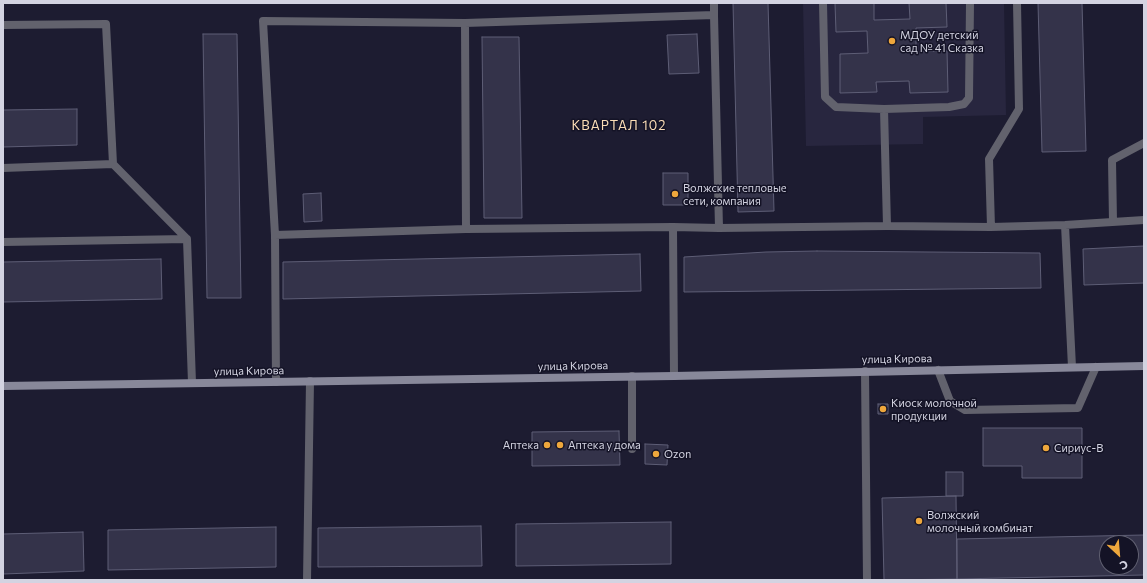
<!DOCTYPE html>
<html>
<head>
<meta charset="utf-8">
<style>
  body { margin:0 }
  #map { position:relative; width:1147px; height:583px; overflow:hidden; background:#1d1c31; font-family:Commissioner,sans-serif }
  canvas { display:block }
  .frame { position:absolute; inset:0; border:4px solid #d3d3e1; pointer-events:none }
  .north { position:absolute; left:1099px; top:535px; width:40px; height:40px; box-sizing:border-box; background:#141326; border:1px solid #606071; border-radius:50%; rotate:154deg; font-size:11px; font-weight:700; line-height:16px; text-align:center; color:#d3d3e1 }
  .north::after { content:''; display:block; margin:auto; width:14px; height:18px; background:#eea73c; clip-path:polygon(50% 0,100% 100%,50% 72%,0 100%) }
</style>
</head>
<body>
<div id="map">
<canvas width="1147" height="583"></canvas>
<div class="frame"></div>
<div class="north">С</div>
</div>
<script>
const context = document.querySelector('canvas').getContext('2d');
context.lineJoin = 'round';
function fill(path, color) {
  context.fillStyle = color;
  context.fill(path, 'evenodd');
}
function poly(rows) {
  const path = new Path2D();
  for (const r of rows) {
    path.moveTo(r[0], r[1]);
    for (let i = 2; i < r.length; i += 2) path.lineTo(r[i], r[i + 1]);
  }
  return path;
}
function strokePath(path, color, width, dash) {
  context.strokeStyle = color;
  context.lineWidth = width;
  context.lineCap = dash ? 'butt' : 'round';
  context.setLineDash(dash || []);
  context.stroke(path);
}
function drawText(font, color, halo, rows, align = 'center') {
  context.font = font + ' Commissioner,sans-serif';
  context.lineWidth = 3;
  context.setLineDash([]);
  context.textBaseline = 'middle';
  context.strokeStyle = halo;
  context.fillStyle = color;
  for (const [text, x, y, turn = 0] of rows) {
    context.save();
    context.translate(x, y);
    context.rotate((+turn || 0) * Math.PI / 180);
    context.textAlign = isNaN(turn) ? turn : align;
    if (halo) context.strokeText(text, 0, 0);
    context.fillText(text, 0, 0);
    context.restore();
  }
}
fill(poly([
  [803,3,1004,3,1006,115,923,117,923,144,806,146]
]), '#28263f');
const building = poly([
  [733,3,768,3,774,211,738,212,733,3],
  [835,3,874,3,874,20,910,19,909,3,946,3,947,27,916,28,916,52,947,51,948,92,910,93,909,81,876,82,877,92,840,93,840,54,868,53,867,31,836,32,835,3],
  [1038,3,1082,3,1086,151,1042,152,1038,3],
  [203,34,237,34,241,298,207,298,203,34],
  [697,34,699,73,669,74,667,35,697,34],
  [482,37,519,37,522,218,484,218,482,37],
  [77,109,77,145,3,147,3,110,77,109],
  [663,173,688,173,688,205,663,205,663,173],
  [321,193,322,221,304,222,303,194,321,193],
  [1144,246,1144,283,1084,285,1083,249,1144,246],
  [817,251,1040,253,1041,288,684,292,684,257,766,252,817,251],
  [640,254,641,291,283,299,283,262,640,254],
  [161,259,162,299,3,302,3,262,161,259],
  [878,404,888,404,888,414,878,414,878,404],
  [983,428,1082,428,1082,478,1022,478,1022,466,983,466,983,428],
  [619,431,620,465,532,466,532,432,619,431],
  [645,444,668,445,667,465,645,464,645,444],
  [946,472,963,472,963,496,946,496,946,472],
  [956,496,957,579,884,580,882,498,956,496],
  [671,522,671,564,516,566,516,524,671,522],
  [481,526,482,566,318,567,318,528,481,526],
  [276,527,276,567,108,570,108,530,276,527],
  [83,532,84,571,3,574,3,534,83,532],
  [1144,535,1144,575,957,579,957,539,1144,535],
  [1107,543,1131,543,1131,567,1107,567,1107,543]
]);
fill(building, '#34334a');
strokePath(building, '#5e5e76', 1);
strokePath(poly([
  [714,3,714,15],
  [823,3,825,97,836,107,884,109,949,107,964,104,969,98,970,3],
  [465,23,714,15,719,228,673,227,466,229,275,235,263,21,465,23,466,229],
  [3,25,106,24,113,164,3,168],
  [884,109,887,226],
  [113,164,187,239,192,383],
  [1113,222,1112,160,1144,143],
  [1065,225,1072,367],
  [673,227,674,376],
  [991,227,989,159,1019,109,1017,3],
  [719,228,887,226,991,227,1065,225,1144,220],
  [275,235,276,382],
  [3,242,187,239],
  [938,370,950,401,965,410,1078,408,1096,367],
  [865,371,867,580],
  [632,376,632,449],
  [307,580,310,381]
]), '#62626d', 8);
strokePath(poly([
  [3,386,674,376,1144,366]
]), '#88889a', 8);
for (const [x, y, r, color] of [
  [892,41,4,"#eea73c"],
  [675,194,4,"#eea73c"],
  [883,409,4,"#eea73c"],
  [547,445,4,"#eea73c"],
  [560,445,4,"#eea73c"],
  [1046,448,4,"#eea73c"],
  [656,454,4,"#eea73c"],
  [919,521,4,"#eea73c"]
]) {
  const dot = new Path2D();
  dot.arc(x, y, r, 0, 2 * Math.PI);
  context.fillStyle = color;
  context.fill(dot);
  strokePath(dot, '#141326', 1.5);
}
drawText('11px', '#d3d3e1', '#141326', [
  ["МДОУ детский",900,35],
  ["сад № 41 Сказка",900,48],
  ["Волжские тепловые",683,188],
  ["сети, компания",683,201],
  ["Киоск молочной",891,403],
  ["продукции",891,416],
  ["Аптека",539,445,"right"],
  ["Аптека у дома",568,445],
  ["Сириус-В",1054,448],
  ["Ozon",664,454],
  ["Волжский",927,515],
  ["молочный комбинат",927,528]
], 'left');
drawText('11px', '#d3d3e1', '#141326', [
  ["улица Кирова",897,359,-1],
  ["улица Кирова",573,366,-1],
  ["улица Кирова",249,371,-1]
]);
context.letterSpacing = '1px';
drawText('13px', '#fbddb7', '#141326', [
  ["КВАРТАЛ 102",619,126]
]);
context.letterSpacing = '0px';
</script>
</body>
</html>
